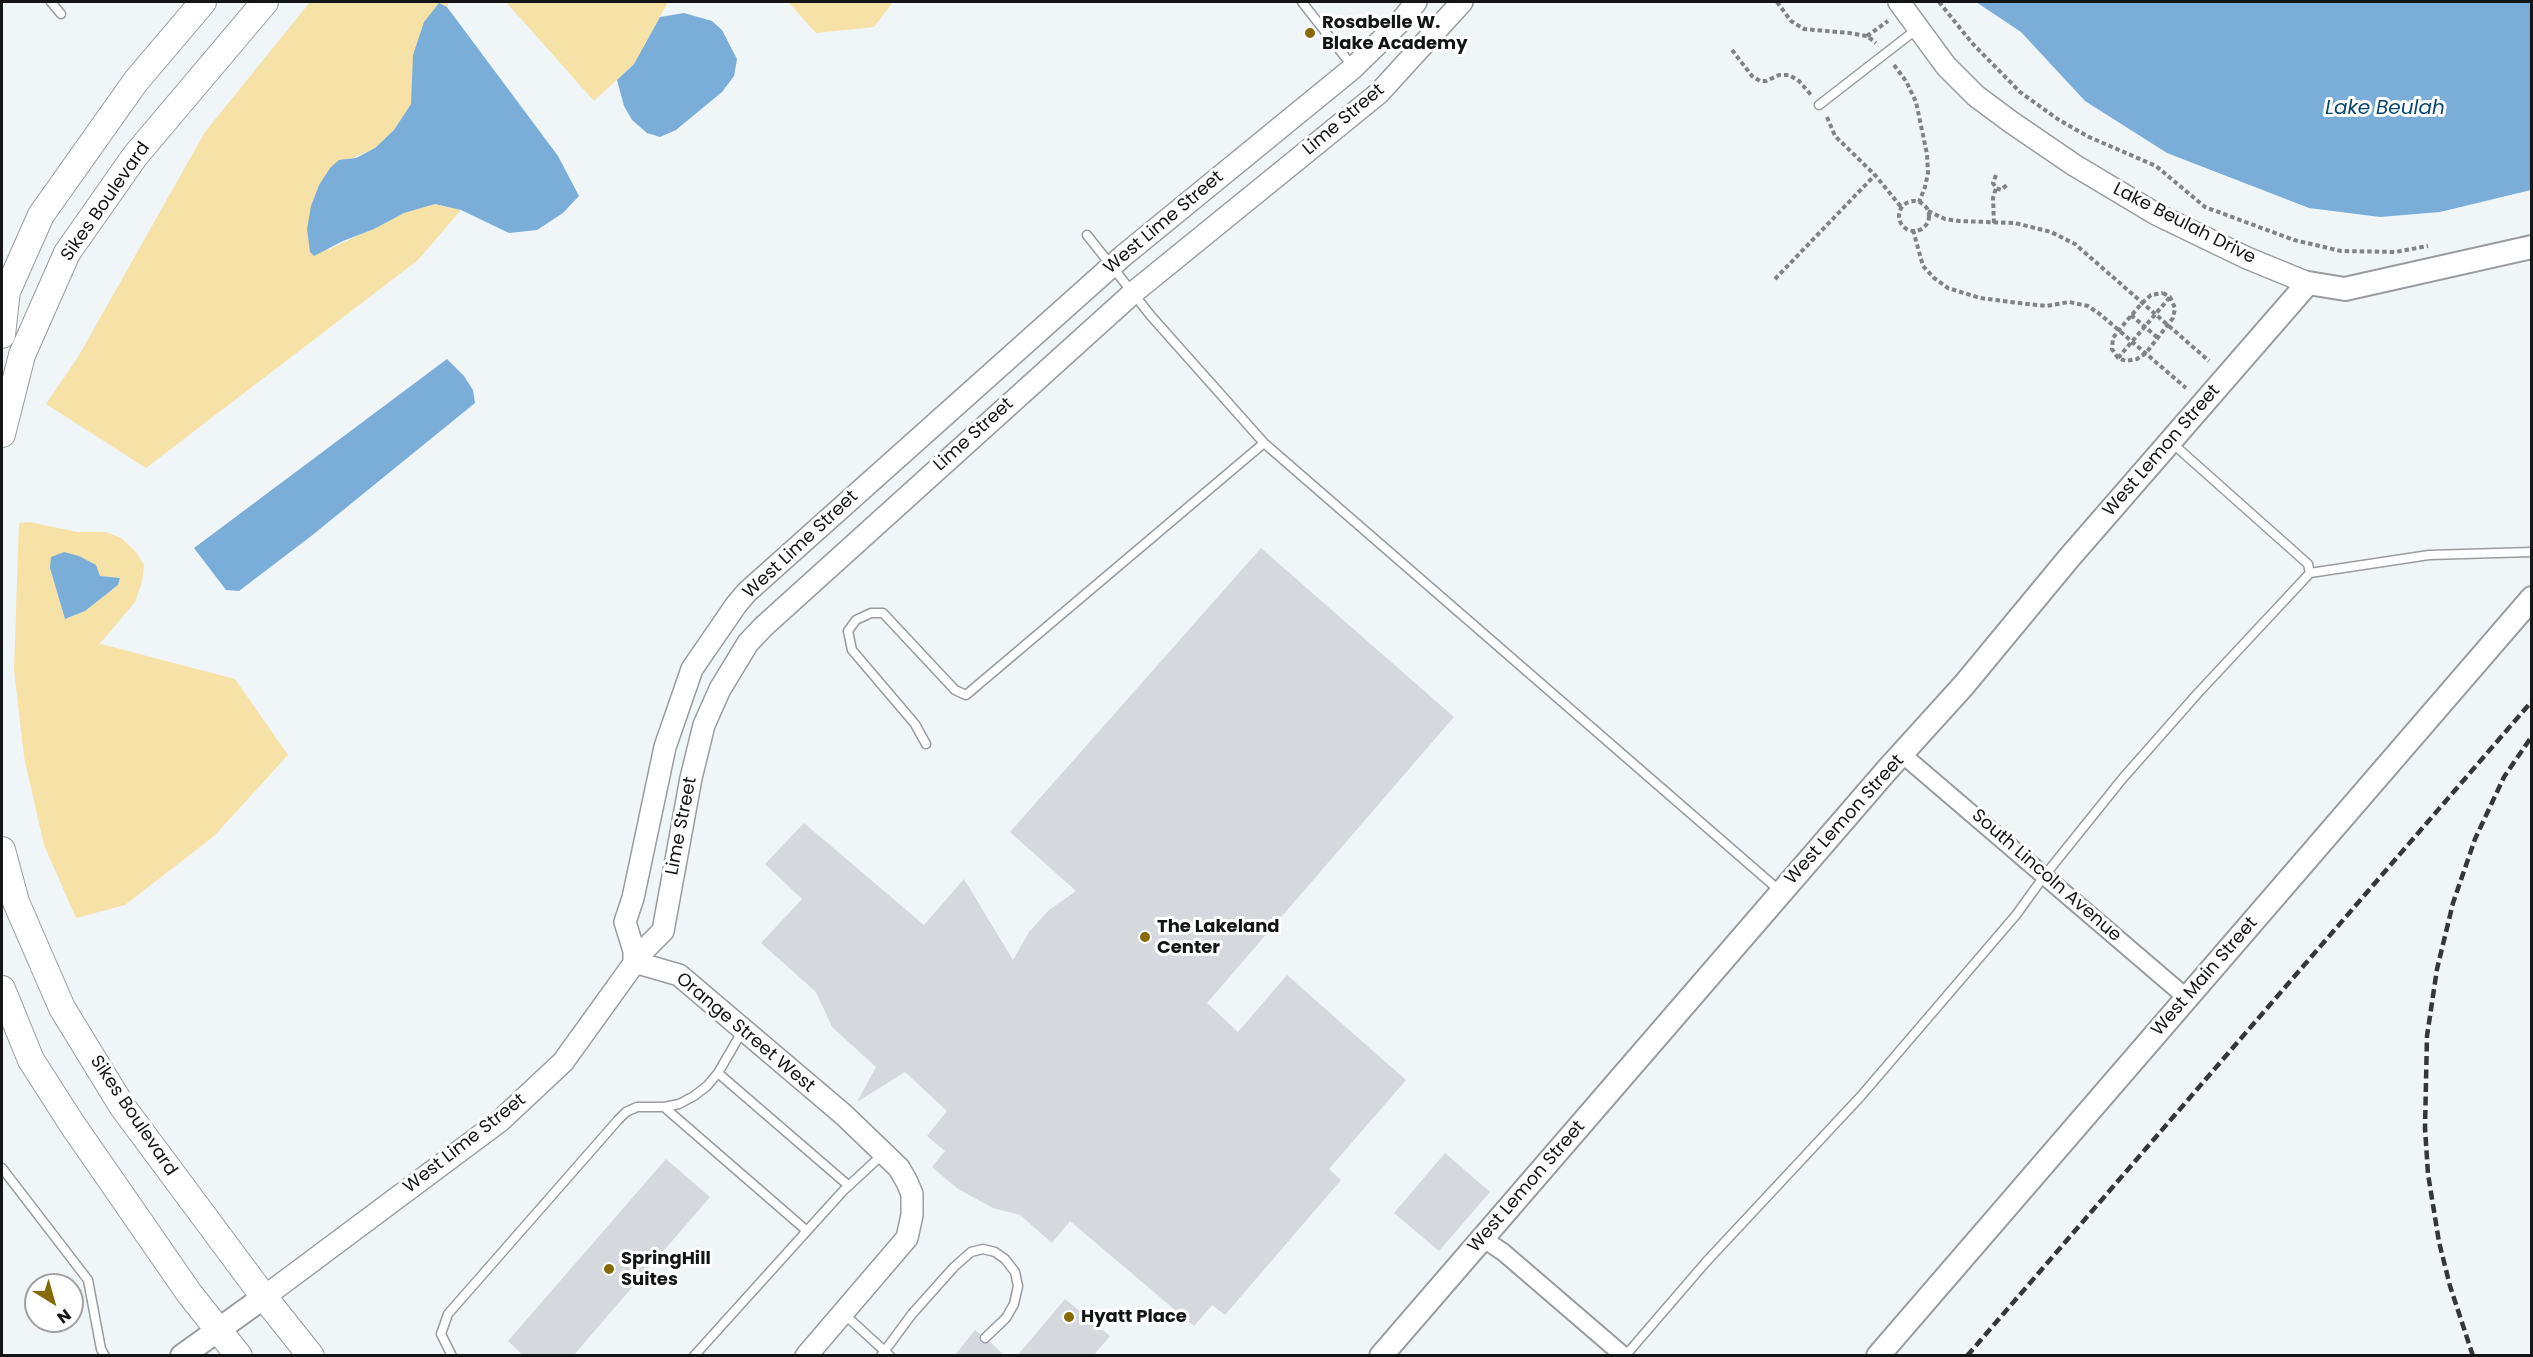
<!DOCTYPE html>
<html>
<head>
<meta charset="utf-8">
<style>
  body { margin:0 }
  #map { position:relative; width:2533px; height:1357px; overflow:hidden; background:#f0f5f8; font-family:Poppins,sans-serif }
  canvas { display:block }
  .frame { position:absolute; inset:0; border:3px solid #141516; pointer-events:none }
  .north { position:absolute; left:24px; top:1273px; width:60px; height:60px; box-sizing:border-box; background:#fff; border:2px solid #a1a1a2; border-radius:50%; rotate:143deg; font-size:16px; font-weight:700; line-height:24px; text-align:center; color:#141516 }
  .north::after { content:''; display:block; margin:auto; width:21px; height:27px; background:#856a05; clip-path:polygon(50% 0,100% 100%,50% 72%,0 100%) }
</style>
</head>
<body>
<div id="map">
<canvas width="2533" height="1357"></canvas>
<div class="frame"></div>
<div class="north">N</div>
</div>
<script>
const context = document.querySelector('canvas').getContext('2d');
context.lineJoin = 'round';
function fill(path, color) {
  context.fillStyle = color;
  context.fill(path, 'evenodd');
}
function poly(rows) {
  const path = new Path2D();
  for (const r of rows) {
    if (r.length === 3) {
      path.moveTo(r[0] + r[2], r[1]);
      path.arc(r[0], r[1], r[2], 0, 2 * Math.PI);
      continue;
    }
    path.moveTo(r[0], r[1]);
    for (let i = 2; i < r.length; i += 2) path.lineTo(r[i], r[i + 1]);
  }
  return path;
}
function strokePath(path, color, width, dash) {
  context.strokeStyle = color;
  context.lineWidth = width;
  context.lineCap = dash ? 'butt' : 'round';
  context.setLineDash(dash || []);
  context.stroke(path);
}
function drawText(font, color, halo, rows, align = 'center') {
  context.font = font + ' Poppins,sans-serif';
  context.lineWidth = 6;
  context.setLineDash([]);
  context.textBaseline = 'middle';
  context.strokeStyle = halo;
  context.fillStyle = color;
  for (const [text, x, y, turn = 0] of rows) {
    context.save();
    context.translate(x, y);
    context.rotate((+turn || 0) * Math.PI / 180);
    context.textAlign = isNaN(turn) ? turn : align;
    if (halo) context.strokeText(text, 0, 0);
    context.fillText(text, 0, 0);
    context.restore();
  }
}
fill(poly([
  [310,2,449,2,447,7,439,3,411,104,394,130,375,148,330,168,319,185,311,206,328,250,404,213,435,204,461,210,418,260,146,468,46,404,78,357,205,132],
  [506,2,668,2,634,64,594,101],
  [788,2,893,2,874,27,816,33],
  [30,522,77,532,106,532,121,538,137,553,144,565,142,582,135,602,98,646,101,644,235,679,288,755,214,836,125,905,76,918,44,845,24,757,14,669,19,523],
  [50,568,100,576,120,578,118,585,85,611,65,619]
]), '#f6e1a7');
fill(poly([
  [1976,2,2531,2,2531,190,2440,212,2380,217,2309,208,2167,153,2085,101,2021,32],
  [439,3,447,7,558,156,579,196,563,213,537,230,509,233,461,210,435,204,404,213,374,229,343,241,314,256,310,252,307,229,311,206,319,185,330,168,339,160,356,158,375,148,394,130,411,104,413,55,424,22],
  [684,13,712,21,722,30,737,59,734,76,722,92,676,130,660,137,647,133,632,120,624,106,617,80,634,64,660,17],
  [447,359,464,376,473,390,475,403,310,537,239,591,226,590,194,548],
  [64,552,79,556,96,565,100,576,120,578,118,585,85,611,65,619,50,568,51,557]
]), '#7aaed9');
fill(poly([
  [1261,548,1454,717,1207,1003,1238,1032,1287,975,1406,1080,1329,1169,1341,1180,1225,1315,1212,1305,1194,1326,1070,1221,1052,1243,1020,1215,993,1208,958,1189,932,1167,945,1151,927,1136,947,1111,905,1072,857,1102,876,1067,832,1027,816,992,761,943,802,899,765,864,804,823,924,925,964,879,1013,960,1029,932,1049,910,1076,891,1010,832],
  [1445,1153,1490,1192,1439,1251,1394,1213],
  [666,1159,710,1197,573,1356,524,1356,508,1341],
  [1065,1299,1110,1336,1093,1356,1017,1356],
  [975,1330,980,1334,981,1343,990,1342,1005,1356,954,1356]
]), '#d5d9dd');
const service = poly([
  [51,2,61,14],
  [1302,2,1353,67],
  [1819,105,1917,29],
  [1087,235,1151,316,1264,443,1780,891],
  [2172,443,2308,564,2310,573],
  [926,744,915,724,852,650,848,631,856,620,871,613,883,613,955,690,966,695,1264,443],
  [718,1073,849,1186],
  [664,1107,807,1231],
  [2,1168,88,1280,101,1349,105,1356],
  [843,1313,890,1356],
  [452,1356,441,1334,448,1314,618,1120,626,1112,637,1107,664,1107,679,1104,694,1096,707,1086,718,1073,743,1030],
  [694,1356,843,1191,883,1154],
  [881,1356,912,1314,954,1267,971,1252,983,1249,995,1252,1005,1259,1015,1272,1018,1286,1014,1304,1006,1318,985,1338],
  [1625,1356,1706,1262,1861,1096,2016,915,2045,875,2123,778,2198,693,2310,573,2429,555,2532,552]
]);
const minor = poly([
  [1903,755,2187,998],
  [1482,1238,1503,1252,1624,1356]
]);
const tertiary = poly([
  [1899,2,1946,66,1976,96,2011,122,2074,165,2156,214,2247,258,2308,283],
  [634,962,634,951,625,922,633,898,665,747,692,669,736,605,747,592,1123,256,1353,68,1402,20,1416,2],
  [634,962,679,975,844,1115,899,1168,907,1182,912,1194,912,1215,907,1238,806,1356],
  [264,1297,500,1121,563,1062,643,951,663,931,691,778,704,725,720,689,748,643,763,627,1134,292,1379,93,1462,2]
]);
const secondary = poly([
  [182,1356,264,1297],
  [1381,1356,1887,770,1964,685,2069,558,2308,283,2345,289,2532,247],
  [1878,1356,2532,598]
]);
const primary = poly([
  [2,303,41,215,136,81,203,2],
  [2,335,7,290],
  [2,434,22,355,67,253,135,156,265,2],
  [2,850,16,902,62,1008,122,1106,264,1297,311,1356],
  [2,989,31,1060,72,1124,189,1293,239,1356]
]);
strokePath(service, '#989c9f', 11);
strokePath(minor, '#989c9f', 20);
strokePath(tertiary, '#989c9f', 24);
strokePath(secondary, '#989c9f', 26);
strokePath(primary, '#989c9f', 28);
strokePath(poly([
  [1777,2,1791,21,1804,29,1849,33,1867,36,1876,43],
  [1939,2,1972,43,2020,92,2059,120,2089,137,2156,166,2205,207,2294,240,2341,251,2395,252,2428,246],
  [1867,36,1888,21],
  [1732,50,1752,76,1760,81,1766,81,1779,75,1789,75,1799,81,1812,96],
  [1894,65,1906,81,1916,102,1927,154,1928,173,1925,187,1919,202],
  [1827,117,1835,136,1875,175,1902,208],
  [1996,175,1993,183,1996,188,2001,190,2008,184],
  [1914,216,15],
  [1928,211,1945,219,1959,221,2015,223,2051,232,2075,244,2209,361],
  [1994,223,1993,198,1996,188],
  [1913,230,1923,266,1934,278,1948,288,1980,298,2019,303,2046,306,2069,302,2088,306,2101,315,2186,388],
  [1775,279,1875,175],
  [2163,293,2170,297,2175,308,2173,318,2146,353,2137,359,2126,361,2118,358,2112,349,2113,338,2119,330,2142,303,2151,295,2163,293],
  [2131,315,2158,338],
  [2118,358,2170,297]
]), '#808385', 4, [4.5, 3]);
strokePath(service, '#fff', 8);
strokePath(minor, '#fff', 16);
strokePath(tertiary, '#fff', 21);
strokePath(secondary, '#fff', 22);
strokePath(primary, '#fff', 26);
strokePath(poly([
  [1967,1356,2532,701],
  [2473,1356,2450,1286,2439,1242,2428,1174,2425,1128,2427,1036,2437,969,2453,903,2475,839,2504,777,2532,736]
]), '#353637', 4.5, [9, 4.5]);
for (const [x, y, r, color] of [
  [1310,33,6,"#856a05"],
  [1145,937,6,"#856a05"],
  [609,1269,6,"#856a05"],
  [1069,1317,6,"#856a05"]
]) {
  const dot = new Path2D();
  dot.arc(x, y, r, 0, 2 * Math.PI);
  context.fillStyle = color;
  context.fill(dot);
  strokePath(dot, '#fff', 2);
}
drawText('bold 18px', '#141516', '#fff', [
  ["Rosabelle W.",1322,23],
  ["Blake Academy",1322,44],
  ["The Lakeland",1157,927],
  ["Center",1157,948],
  ["SpringHill",621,1259],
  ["Suites",621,1280],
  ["Hyatt Place",1081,1317]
], 'left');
drawText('18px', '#141516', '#fff', [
  ["Lime Street",1344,120,-40],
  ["Sikes Boulevard",106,202,-55],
  ["West Lime Street",1164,223,-40],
  ["Lake Beulah Drive",2184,224,27],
  ["Lime Street",974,435,-42],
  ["West Lemon Street",2162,451,-49],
  ["West Lime Street",801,545,-43],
  ["West Lemon Street",1845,820,-48],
  ["Lime Street",682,826,-79],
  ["South Lincoln Avenue",2046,876,41],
  ["West Main Street",2205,977,-49],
  ["Orange Street West",745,1033,40],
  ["Sikes Boulevard",133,1116,56],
  ["West Lime Street",465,1144,-38],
  ["West Lemon Street",1527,1187,-49]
]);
drawText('italic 20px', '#074870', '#fff', [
  ["Lake Beulah",2385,109]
]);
</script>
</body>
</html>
